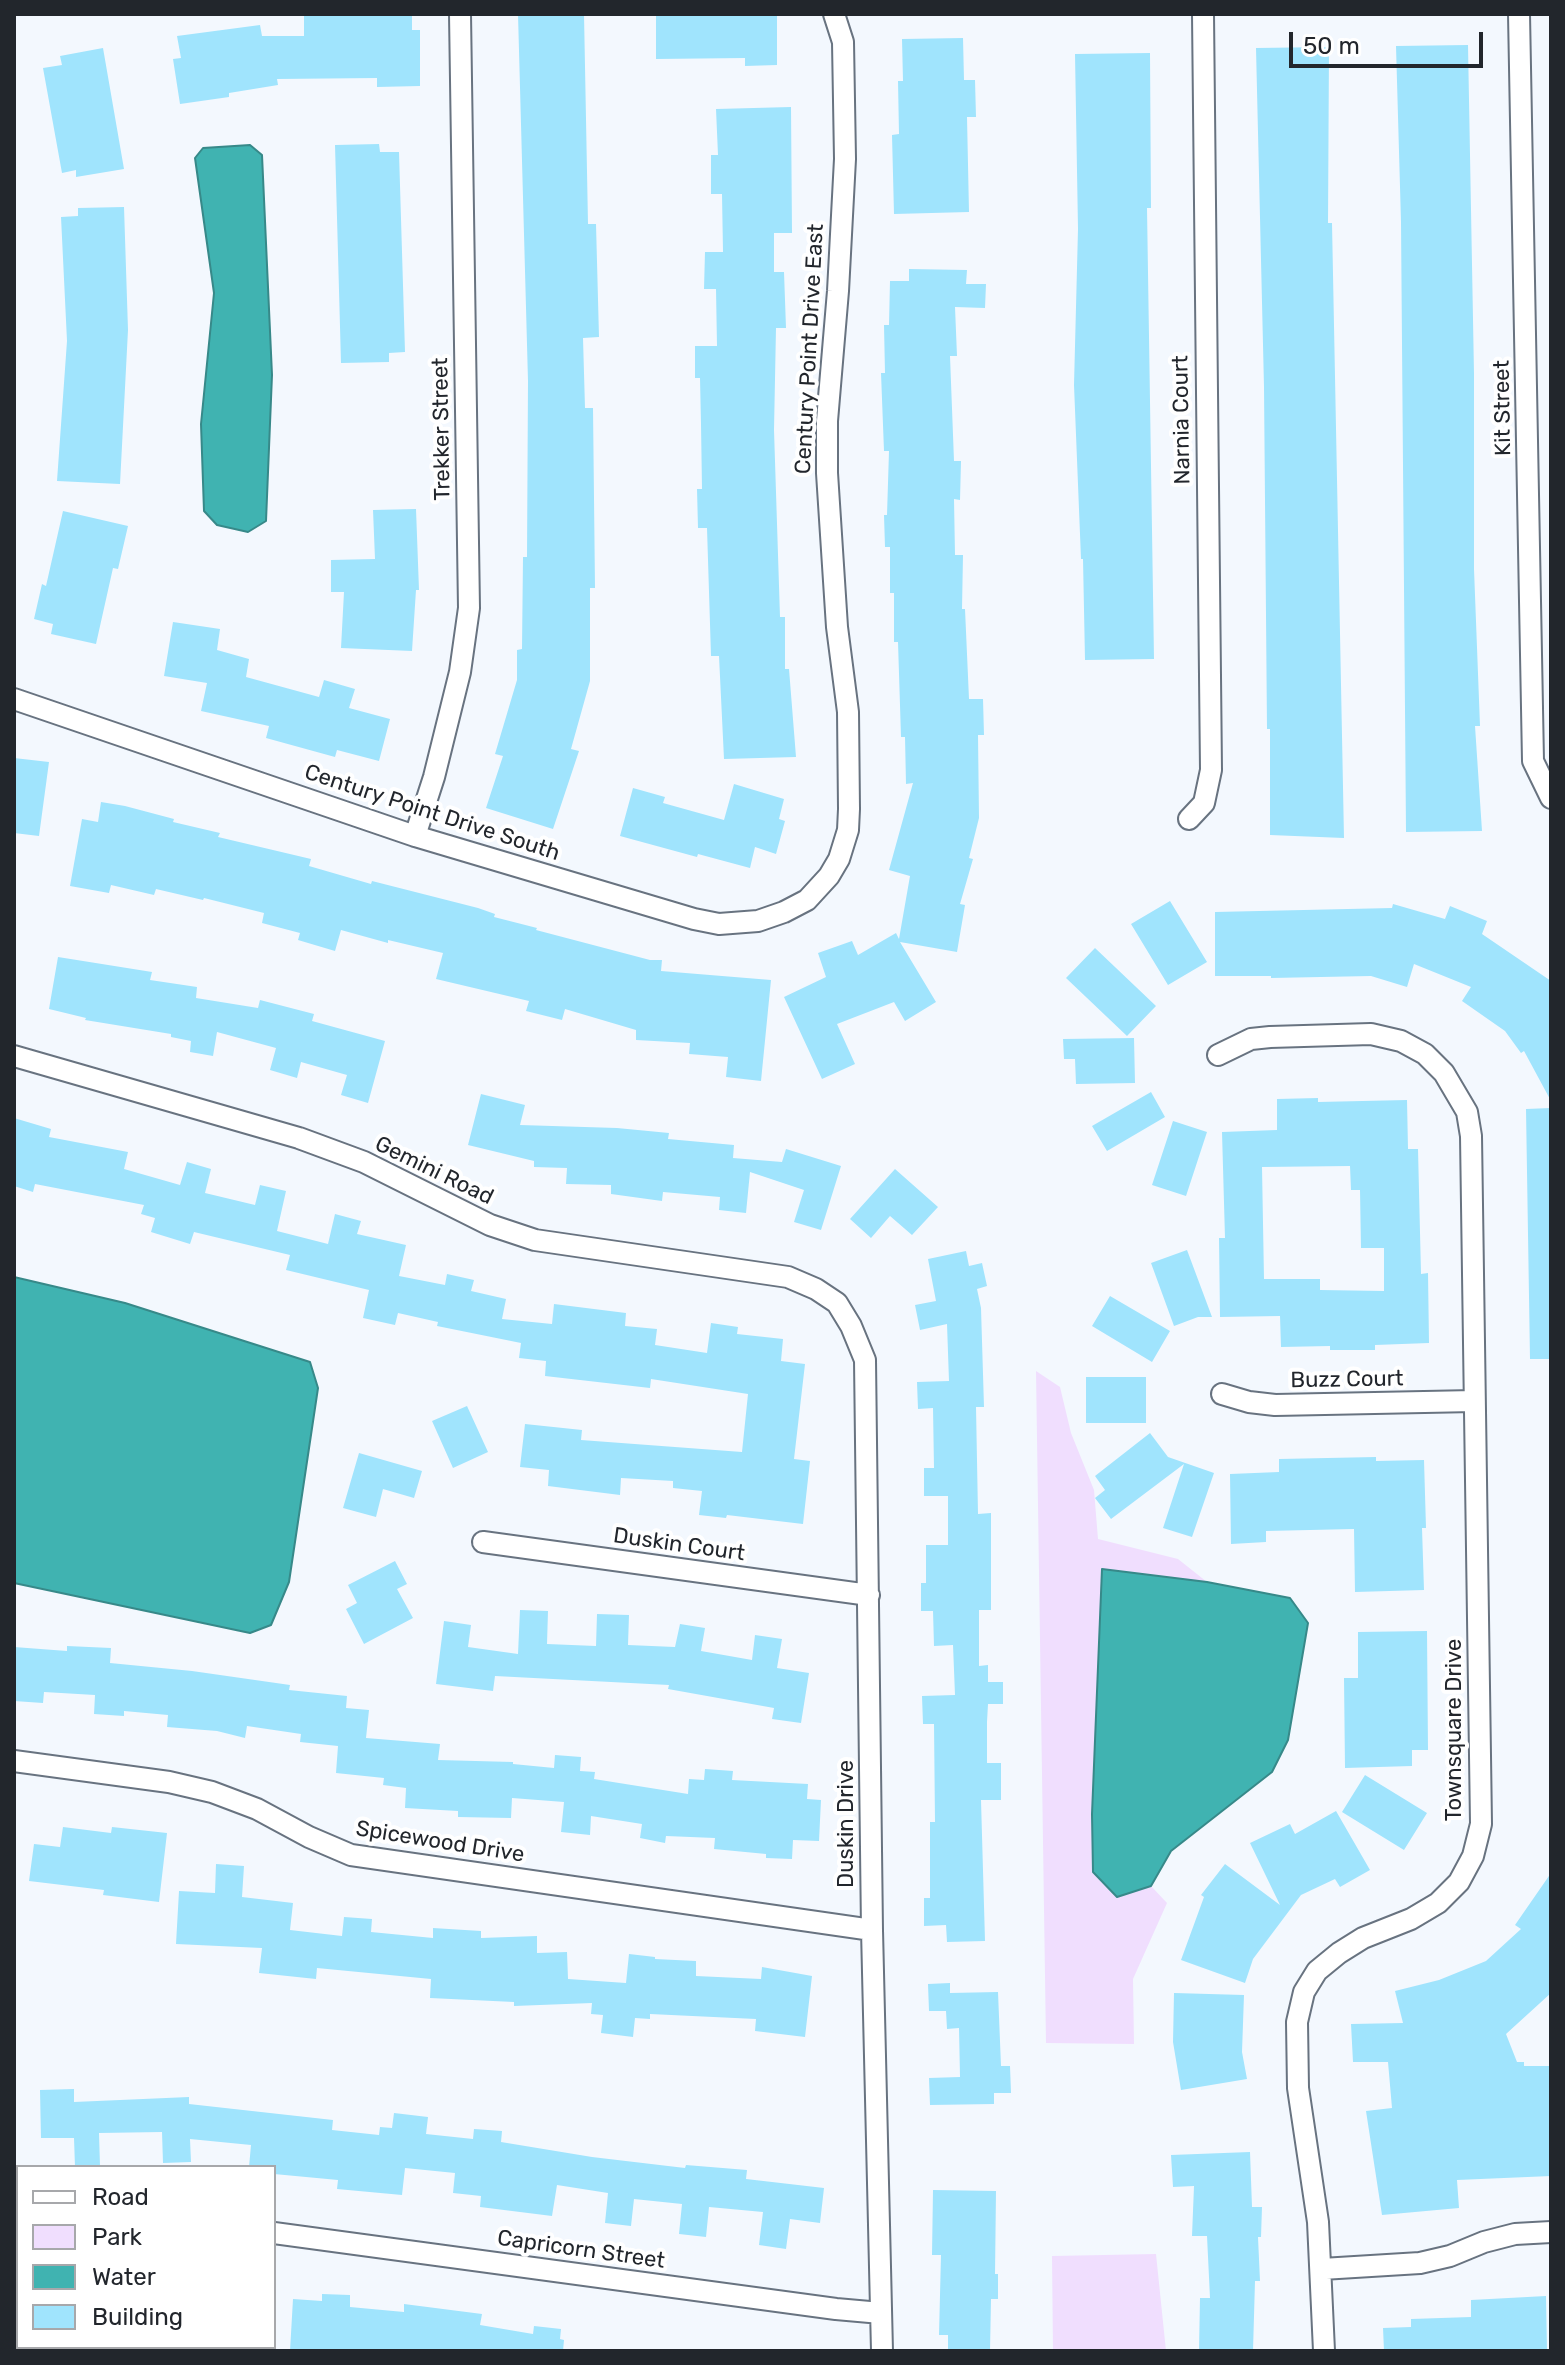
<!DOCTYPE html>
<html>
<head>
<meta charset="utf-8">
<style>
  body { margin:0 }
  #map { position:relative; width:1565px; height:2365px; overflow:hidden; background:#f3f8fe; font-family:Rubik,sans-serif }
  canvas { display:block }
  .frame { position:absolute; inset:0; border:16px solid #22262c; pointer-events:none }
  .legend { position:absolute; left:16px; top:2165px; width:260px; height:184px; box-sizing:border-box; background:#fff; border:2px solid #a7a8ab; margin:0; padding:10px 14px; list-style:none; font-size:24px; color:#22262c }
  .legend li { display:flex; align-items:center; gap:16px; height:40px }
  .legend b { width:40px; border:2px solid #a7a8ab }
  .scale { position:absolute; left:1289px; top:32px; width:194px; height:36px; box-sizing:border-box; border:4px solid #22262c; border-top:0; padding-left:10px; font-size:24px; line-height:28px; white-space:nowrap; color:#22262c; -webkit-text-stroke:6px #fff; paint-order:stroke }
</style>
</head>
<body>
<div id="map">
<canvas width="1565" height="2365"></canvas>
<div class="frame"></div>
<ul class="legend">
<li><b style="height:10px;background:#fff"></b>Road</li>
<li><b style="height:22px;background:#f0defe"></b>Park</li>
<li><b style="height:22px;background:#40b3b1"></b>Water</li>
<li><b style="height:22px;background:#a0e4fd"></b>Building</li>
</ul>
<div class="scale">50 m</div>
</div>
<script>
const context = document.querySelector('canvas').getContext('2d');
context.lineJoin = 'round';
function fill(path, color) {
  context.fillStyle = color;
  context.fill(path, 'evenodd');
}
function poly(rows) {
  const path = new Path2D();
  for (const r of rows) {
    path.moveTo(r[0], r[1]);
    for (let i = 2; i < r.length; i += 2) path.lineTo(r[i], r[i + 1]);
  }
  return path;
}
function strokePath(path, color, width, dash) {
  context.strokeStyle = color;
  context.lineWidth = width;
  context.lineCap = dash ? 'butt' : 'round';
  context.setLineDash(dash || []);
  context.stroke(path);
}
function drawText(font, color, halo, rows, align = 'center') {
  context.font = font + ' Rubik,sans-serif';
  context.lineWidth = 8;
  context.setLineDash([]);
  context.textBaseline = 'middle';
  context.strokeStyle = halo;
  context.fillStyle = color;
  for (const [text, x, y, turn = 0] of rows) {
    context.save();
    context.translate(x, y);
    context.rotate((+turn || 0) * Math.PI / 180);
    context.textAlign = isNaN(turn) ? turn : align;
    if (halo) context.strokeText(text, 0, 0);
    context.fillText(text, 0, 0);
    context.restore();
  }
}
fill(poly([
  [1036,1371,1060,1387,1071,1433,1094,1490,1098,1539,1178,1559,1207,1582,1103,1569,1117,1897,1151,1886,1167,1903,1133,1979,1134,2044,1046,2043],
  [1156,2254,1166,2351,1053,2351,1052,2256]
]), '#f0defe');
const water = poly([
  [250,145,262,155,272,375,266,521,248,532,217,525,204,511,201,424,214,293,195,158,203,148,250,145],
  [14,1277,125,1303,310,1362,318,1388,289,1582,271,1625,250,1633,14,1583,14,1277],
  [1102,1569,1207,1582,1290,1598,1308,1623,1288,1740,1272,1772,1171,1851,1151,1886,1117,1897,1093,1872,1092,1814,1102,1569]
]);
fill(water, '#40b3b1');
strokePath(water, '#378989', 2);
fill(poly([
  [304,14,412,14,412,30,420,30,420,86,377,87,377,78,277,79,278,85,229,93,229,97,180,104,173,59,181,58,177,36,260,25,262,36,304,36],
  [518,14,584,14,588,224,596,224,599,337,583,338,585,408,593,408,595,588,590,588,590,681,571,749,579,751,553,829,486,808,503,756,495,754,517,680,517,650,522,649,523,557,527,557,528,381],
  [656,14,777,14,777,65,745,66,745,58,656,59],
  [963,38,964,80,975,80,976,117,967,117,969,212,894,214,892,135,899,134,898,81,903,81,902,39],
  [1468,45,1474,374,1474,569,1480,726,1475,726,1482,831,1406,832,1401,222,1396,46],
  [1329,47,1328,223,1332,223,1344,838,1270,835,1270,729,1267,729,1264,387,1256,48],
  [103,48,124,169,76,177,76,170,62,173,43,68,62,65,60,56],
  [1150,53,1151,208,1147,208,1154,659,1085,660,1083,559,1081,559,1074,385,1078,229,1075,54],
  [791,107,792,233,774,233,774,272,784,272,786,328,776,328,774,430,780,617,785,617,785,669,789,669,796,757,724,759,719,656,711,656,707,528,698,528,697,489,702,489,701,424,700,378,695,378,695,346,717,346,716,289,704,289,705,252,723,252,722,194,711,194,711,155,718,155,716,109],
  [379,144,380,152,399,152,405,352,389,353,389,362,341,363,335,145],
  [124,207,128,330,120,484,57,481,67,341,61,217,78,216,78,208],
  [909,269,967,270,966,284,986,284,985,308,955,307,957,356,950,356,954,461,961,461,960,500,954,499,955,555,963,555,962,609,965,609,969,699,983,699,984,735,978,735,979,818,969,858,973,859,960,904,965,905,957,952,900,942,936,1002,905,1021,894,1002,837,1024,855,1064,822,1079,784,997,826,977,818,953,852,941,858,955,896,933,899,939,910,876,889,870,913,783,906,784,905,737,901,737,898,642,894,642,894,593,890,593,890,547,885,547,884,515,887,515,889,451,884,451,881,373,885,373,884,325,889,325,890,281,909,281],
  [416,509,419,590,416,590,412,651,341,648,344,592,331,592,331,560,375,559,373,510],
  [63,511,128,526,118,569,113,568,96,644,51,634,53,624,34,619,42,584,46,586],
  [173,622,220,629,217,650,249,659,246,677,319,697,324,680,355,689,349,708,390,719,379,761,337,750,335,757,266,738,269,726,201,711,207,683,164,676],
  [14,758,49,762,39,836,14,833],
  [734,784,784,799,779,819,785,821,776,854,755,847,750,868,698,854,697,857,620,836,633,788,665,797,663,803,724,820],
  [101,802,125,806,174,819,173,822,220,833,218,837,311,859,309,866,371,884,372,881,478,908,495,914,494,917,537,928,536,930,650,960,662,960,661,971,771,980,761,1081,726,1077,728,1057,689,1054,690,1043,636,1040,636,1030,565,1009,562,1020,526,1011,529,1001,436,979,443,953,388,940,388,943,341,930,335,951,298,940,300,933,262,923,264,913,204,898,203,900,156,889,154,895,111,885,109,893,70,886,82,819,98,822],
  [1170,901,1207,962,1168,985,1131,924],
  [1393,904,1445,919,1450,906,1487,921,1482,934,1551,981,1551,1101,1524,1051,1521,1053,1505,1031,1462,1001,1471,987,1414,964,1407,987,1371,976,1271,978,1271,976,1215,976,1215,912,1392,908],
  [1095,948,1156,1006,1127,1036,1066,978],
  [58,957,152,972,150,980,197,987,196,998,258,1008,260,1000,314,1014,312,1021,385,1041,368,1103,341,1095,347,1075,301,1062,297,1078,270,1070,276,1048,217,1032,213,1056,190,1052,191,1041,171,1037,171,1034,85,1020,86,1018,49,1009],
  [1134,1038,1135,1083,1076,1084,1075,1059,1064,1059,1063,1039],
  [1151,1092,1165,1117,1107,1151,1092,1126],
  [481,1094,525,1105,520,1125,617,1128,669,1133,668,1139,734,1145,733,1158,782,1162,786,1149,841,1166,821,1230,794,1222,804,1190,750,1172,746,1213,719,1210,720,1197,663,1192,662,1201,611,1194,611,1185,566,1184,567,1168,534,1167,534,1161,468,1145],
  [1318,1098,1318,1102,1407,1100,1408,1149,1418,1149,1421,1274,1428,1273,1429,1343,1375,1345,1375,1350,1330,1350,1330,1346,1281,1347,1280,1316,1220,1317,1219,1238,1225,1238,1222,1132,1277,1130,1277,1099],
  [1350,1166,1351,1190,1360,1190,1361,1248,1384,1248,1384,1291,1320,1290,1320,1279,1264,1279,1262,1167],
  [1551,1108,1551,1359,1530,1359,1526,1109],
  [14,1118,51,1129,49,1137,128,1152,124,1169,180,1185,187,1162,211,1169,205,1193,255,1205,260,1185,286,1191,277,1231,328,1244,335,1214,361,1221,357,1234,406,1245,399,1276,445,1285,447,1274,474,1280,471,1291,506,1299,502,1319,552,1324,554,1304,626,1313,625,1326,657,1329,655,1345,707,1353,711,1323,738,1327,737,1334,783,1339,781,1361,805,1364,794,1459,810,1461,803,1524,727,1515,726,1518,699,1515,702,1491,673,1488,673,1481,621,1478,620,1495,548,1486,549,1470,520,1467,525,1424,582,1430,581,1440,742,1452,748,1394,651,1379,650,1388,545,1376,546,1361,519,1358,521,1343,437,1326,438,1322,398,1313,395,1325,363,1318,369,1290,286,1270,290,1255,194,1232,190,1244,151,1232,155,1218,141,1214,144,1205,35,1184,33,1192,14,1186],
  [1173,1121,1207,1132,1186,1196,1152,1185],
  [895,1169,938,1207,912,1235,890,1216,871,1238,850,1219],
  [1187,1250,1212,1317,1198,1317,1174,1326,1151,1263],
  [966,1251,969,1266,982,1263,987,1286,977,1289,981,1308,984,1407,976,1407,978,1514,991,1513,991,1610,979,1610,979,1666,988,1665,988,1682,1003,1682,1003,1704,988,1704,987,1722,987,1763,1001,1763,1001,1800,981,1800,985,1941,947,1942,946,1925,924,1926,924,1898,930,1898,930,1822,935,1822,934,1724,923,1724,922,1696,955,1695,953,1645,934,1646,933,1611,921,1611,921,1583,926,1583,926,1545,948,1545,948,1496,924,1496,924,1468,934,1468,933,1408,918,1409,917,1382,949,1381,947,1324,920,1330,915,1305,936,1301,928,1259],
  [1110,1296,1170,1331,1152,1362,1092,1326],
  [1086,1377,1146,1377,1146,1423,1086,1423],
  [467,1406,488,1452,453,1468,432,1421],
  [1150,1433,1168,1457,1214,1473,1192,1537,1163,1528,1184,1464,1111,1519,1095,1498,1105,1490,1095,1476],
  [359,1453,422,1471,414,1498,383,1489,376,1517,343,1508],
  [1376,1457,1376,1461,1424,1460,1426,1528,1422,1528,1424,1590,1355,1592,1354,1529,1266,1531,1266,1542,1231,1544,1230,1474,1279,1472,1279,1459],
  [395,1561,407,1584,397,1589,413,1618,364,1644,346,1609,357,1603,348,1585],
  [520,1610,548,1611,547,1644,596,1646,597,1614,629,1615,628,1645,675,1647,680,1624,705,1628,701,1651,752,1660,755,1635,782,1639,777,1668,809,1673,801,1723,772,1719,774,1708,668,1689,669,1685,495,1676,493,1691,436,1684,444,1621,471,1625,468,1647,518,1654],
  [1427,1631,1428,1750,1412,1750,1412,1766,1345,1768,1344,1678,1358,1678,1358,1632],
  [67,1646,111,1648,110,1663,192,1671,290,1685,289,1690,347,1696,346,1708,369,1710,366,1738,440,1744,438,1760,513,1762,513,1764,554,1768,555,1755,581,1757,580,1771,595,1772,594,1779,688,1794,689,1779,704,1780,705,1769,733,1771,732,1780,808,1784,807,1799,821,1800,819,1841,793,1840,792,1859,766,1858,766,1854,714,1849,715,1838,666,1836,665,1843,640,1838,642,1824,591,1816,590,1835,561,1832,564,1802,512,1798,511,1818,458,1817,458,1811,405,1808,406,1788,383,1785,384,1778,336,1773,338,1746,300,1742,301,1734,247,1726,245,1738,217,1731,167,1727,168,1715,124,1711,124,1716,94,1714,95,1695,44,1692,43,1703,14,1701,14,1647,67,1651],
  [1365,1775,1427,1813,1404,1850,1342,1812],
  [1336,1811,1370,1870,1340,1887,1335,1879,1301,1895,1253,1959,1245,1983,1181,1960,1204,1897,1201,1895,1225,1864,1280,1905,1250,1843,1290,1824,1295,1834],
  [63,1827,111,1833,112,1827,167,1833,159,1902,103,1895,104,1890,29,1881,34,1844,60,1847],
  [216,1864,244,1866,242,1897,293,1903,290,1930,342,1936,344,1917,372,1919,371,1932,433,1938,433,1928,481,1931,481,1938,537,1936,537,1953,567,1952,568,1979,626,1983,629,1954,655,1957,655,1959,696,1961,696,1976,761,1979,762,1967,812,1976,805,2037,755,2031,756,2019,650,2014,650,2019,635,2018,633,2037,601,2033,603,2015,591,2014,592,2003,514,2006,514,2002,430,1998,431,1979,317,1968,316,1979,259,1973,262,1948,176,1944,179,1891,215,1893],
  [1551,1873,1551,1993,1506,2034,1517,2062,1524,2062,1524,2066,1551,2066,1551,2176,1457,2180,1459,2208,1382,2215,1366,2111,1392,2108,1388,2062,1353,2062,1351,2024,1403,2023,1395,1991,1439,1980,1486,1961,1521,1929,1515,1925],
  [950,1983,950,1993,998,1992,1001,2066,1010,2066,1011,2093,994,2093,994,2104,930,2105,929,2078,960,2077,959,2028,947,2029,946,2011,929,2011,928,1984],
  [1174,1993,1244,1995,1242,2052,1247,2079,1181,2090,1173,2042],
  [74,2089,74,2102,189,2097,189,2104,333,2120,332,2130,379,2135,380,2127,392,2128,394,2113,428,2117,426,2134,473,2139,474,2129,502,2131,501,2142,592,2157,685,2168,686,2165,747,2170,746,2179,824,2188,820,2223,790,2219,786,2249,759,2245,763,2212,709,2207,706,2237,679,2234,682,2204,634,2199,631,2226,605,2223,608,2193,557,2185,552,2216,480,2207,481,2196,453,2193,455,2173,405,2168,402,2195,337,2189,338,2180,274,2174,274,2167,249,2167,251,2145,190,2139,191,2162,163,2163,162,2132,99,2133,100,2166,75,2167,74,2138,41,2138,40,2090],
  [1250,2152,1252,2207,1262,2207,1261,2237,1258,2237,1260,2281,1255,2281,1253,2351,1199,2351,1200,2298,1210,2298,1207,2236,1192,2236,1194,2186,1173,2187,1171,2155],
  [933,2190,996,2191,995,2274,998,2274,998,2299,991,2299,990,2351,948,2351,948,2335,939,2335,941,2255,932,2255],
  [322,2294,350,2295,350,2307,404,2312,404,2304,482,2314,480,2325,533,2334,534,2326,561,2329,560,2339,564,2340,563,2351,290,2351,293,2299,322,2301],
  [1546,2296,1547,2351,1384,2351,1383,2328,1411,2327,1411,2319,1471,2317,1471,2300]
]), '#a0e4fd');
const minor = poly([
  [1519,14,1533,761,1551,798],
  [14,699,415,836,694,919,719,924,758,921,784,912,807,900,829,876,839,859,848,830,849,809,848,712,837,627,827,473,827,421,838,291,845,159,843,42,834,14],
  [1189,819,1204,803,1211,770,1203,14],
  [415,836,434,777,460,672,469,608,460,14],
  [1218,1055,1251,1039,1270,1037,1371,1034,1401,1041,1425,1054,1444,1073,1467,1112,1471,1136,1481,1824,1473,1856,1459,1882,1438,1903,1411,1919,1363,1938,1339,1953,1317,1971,1304,1992,1297,2022,1298,2088,1318,2222,1324,2351],
  [14,1056,299,1138,364,1162,490,1225,535,1240,788,1277,816,1289,837,1303,851,1326,865,1360,872,1930,882,2351],
  [1222,1394,1249,1402,1275,1405,1474,1401],
  [483,1542,869,1595],
  [14,1761,169,1782,212,1792,257,1809,309,1837,351,1855,872,1930],
  [14,2202,18,2211],
  [274,2233,836,2309,881,2313],
  [1322,2269,1420,2263,1450,2256,1484,2242,1515,2234,1551,2232],
  [76,2347,78,2351]
]);
strokePath(minor, '#687380', 24);
strokePath(minor, '#fff', 20);
drawText('22px', '#22262c', '#fff', [
  ["Century Point Drive East",810,349,-87],
  ["Kit Street",1503,408,-91],
  ["Narnia Court",1182,420,-91],
  ["Trekker Street",442,429,-91],
  ["Century Point Drive South",432,813,18],
  ["Gemini Road",434,1171,26],
  ["Buzz Court",1347,1380,-1],
  ["Duskin Court",679,1545,8],
  ["Townsquare Drive",1455,1730,-90],
  ["Duskin Drive",847,1824,-90],
  ["Spicewood Drive",440,1842,9],
  ["Capricorn Street",581,2250,8]
]);
</script>
</body>
</html>
